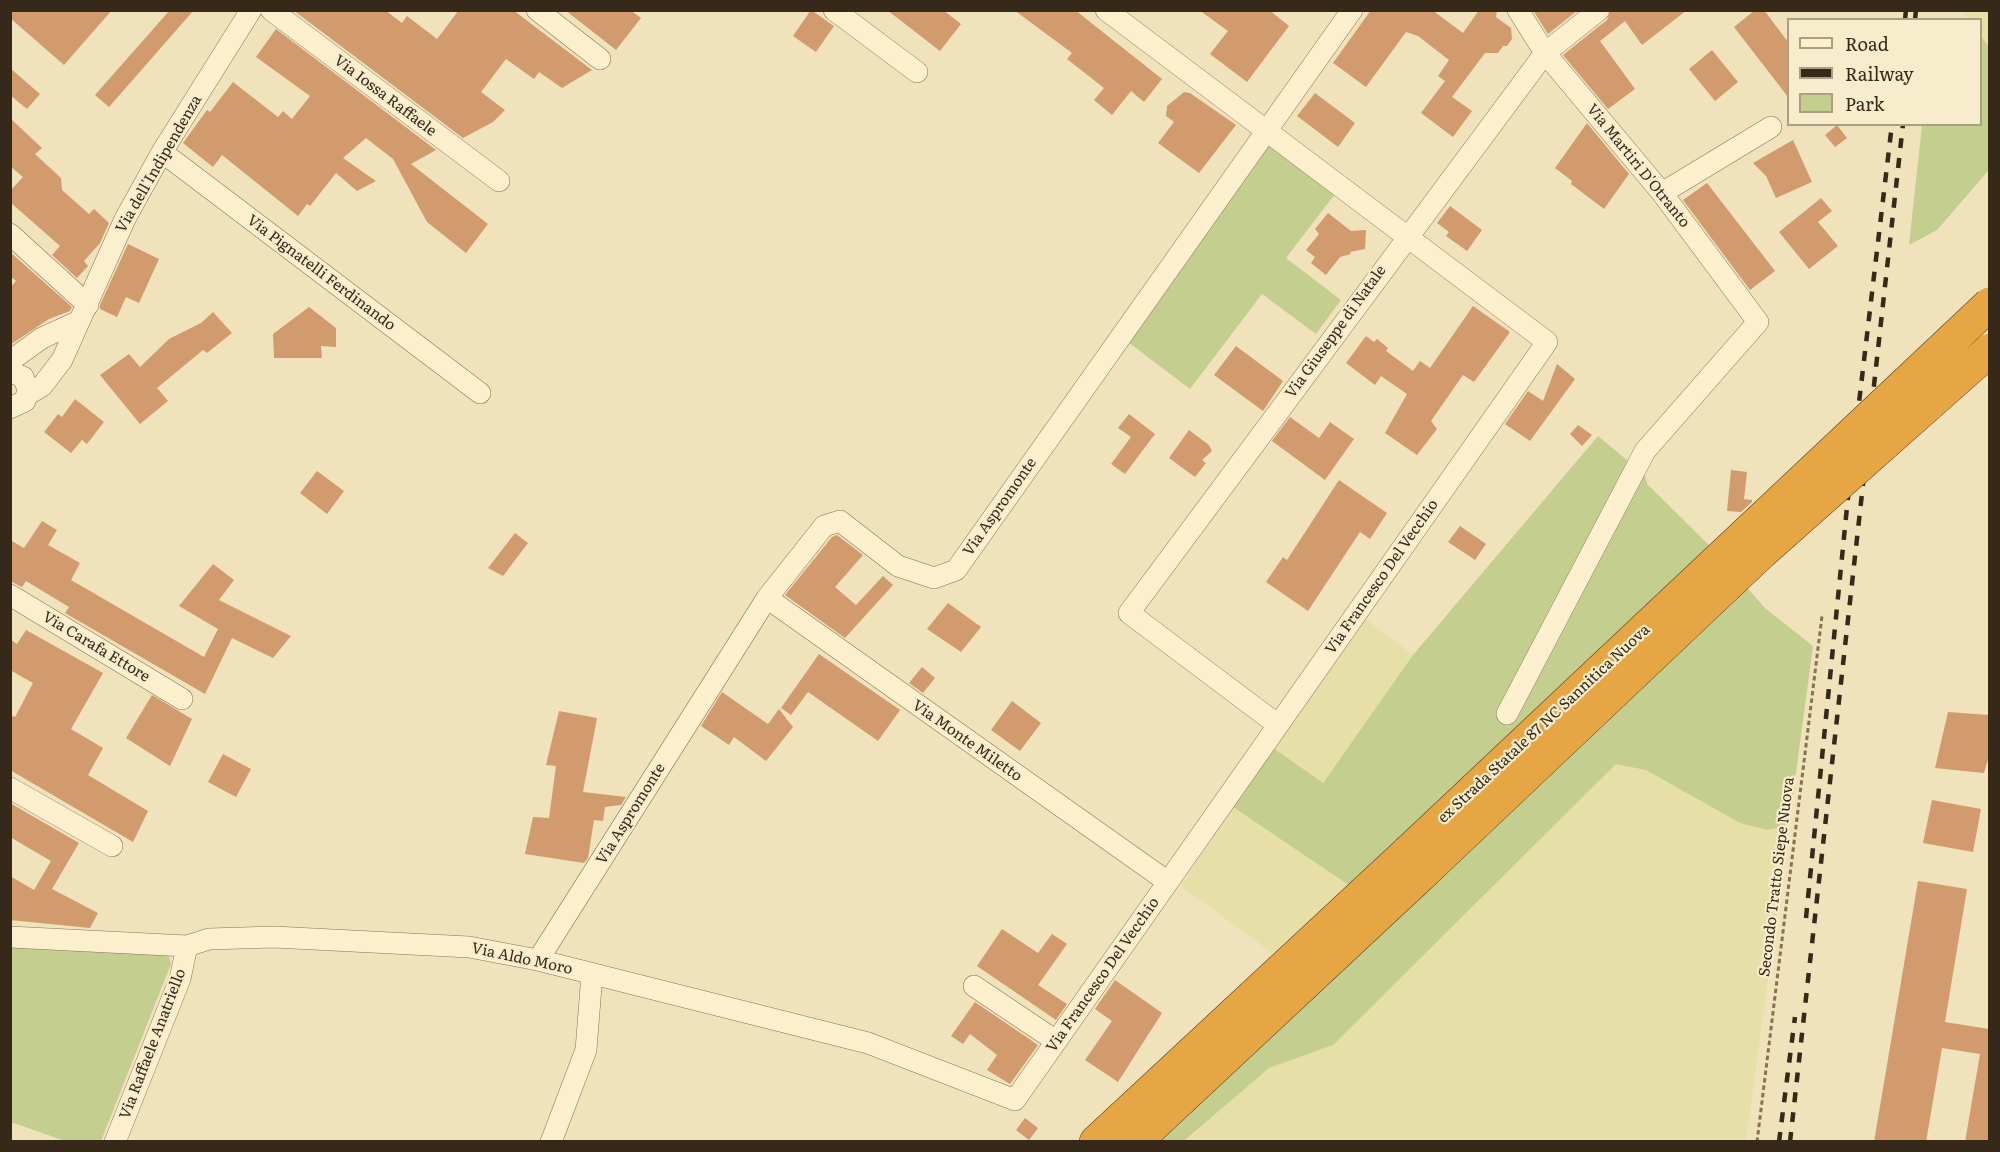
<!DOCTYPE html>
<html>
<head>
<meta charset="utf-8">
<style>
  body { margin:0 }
  #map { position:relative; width:2000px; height:1152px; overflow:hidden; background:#f0e2bb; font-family:Literata,serif }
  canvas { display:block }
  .frame { position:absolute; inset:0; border:12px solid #36291a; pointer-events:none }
  .legend { position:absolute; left:1787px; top:18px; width:195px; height:108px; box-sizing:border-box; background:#f7eccb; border:2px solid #aa9e84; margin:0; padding:8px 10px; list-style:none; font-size:18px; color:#36291a }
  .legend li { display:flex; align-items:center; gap:12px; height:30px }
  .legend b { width:30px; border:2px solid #aa9e84 }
</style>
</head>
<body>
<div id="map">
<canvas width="2000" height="1152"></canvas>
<div class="frame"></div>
<ul class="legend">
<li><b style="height:8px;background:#fbefce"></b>Road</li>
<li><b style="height:8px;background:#36291a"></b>Railway</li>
<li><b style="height:16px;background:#c4ce8f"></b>Park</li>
</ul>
</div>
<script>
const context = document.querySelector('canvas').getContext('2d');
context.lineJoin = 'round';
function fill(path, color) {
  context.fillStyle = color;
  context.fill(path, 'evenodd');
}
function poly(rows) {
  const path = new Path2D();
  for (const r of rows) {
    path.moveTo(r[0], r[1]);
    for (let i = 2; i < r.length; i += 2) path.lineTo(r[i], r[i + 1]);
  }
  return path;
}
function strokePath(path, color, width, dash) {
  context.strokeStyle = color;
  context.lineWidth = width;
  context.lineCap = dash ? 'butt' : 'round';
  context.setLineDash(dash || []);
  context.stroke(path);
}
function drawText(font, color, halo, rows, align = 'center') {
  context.font = font + ' Literata,serif';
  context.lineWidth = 4.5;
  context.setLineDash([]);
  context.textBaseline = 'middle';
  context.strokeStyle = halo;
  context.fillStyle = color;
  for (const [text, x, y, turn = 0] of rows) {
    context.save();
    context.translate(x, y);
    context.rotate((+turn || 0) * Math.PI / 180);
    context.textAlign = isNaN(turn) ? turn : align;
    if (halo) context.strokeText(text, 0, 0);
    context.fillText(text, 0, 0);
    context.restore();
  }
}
fill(poly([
  [1961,11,1989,11,1989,47,1981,36,1980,20,1968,19],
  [1365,619,1413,655,1322,784,1272,747],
  [1616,763,1646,770,1740,823,1767,830,1789,825,1746,1141,1184,1142,1269,1068,1333,1044],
  [1233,807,1350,886,1272,953,1181,886]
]), '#e6dfa8');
fill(poly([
  [1981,36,1989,47,1989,170,1937,230,1909,245,1922,125,1980,124],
  [1267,143,1335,194,1286,258,1341,300,1316,334,1262,294,1190,389,1124,339],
  [1598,436,1645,475,1647,484,1714,550,1765,608,1813,646,1789,825,1767,830,1740,823,1646,770,1616,764,1333,1045,1269,1068,1184,1141,1154,1142,1350,886,1233,807,1272,747,1323,783,1413,655],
  [10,947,168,953,171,964,101,1141,65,1141,11,1122]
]), '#c4ce8f');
fill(poly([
  [10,10,112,10,64,65,10,18],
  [170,10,194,10,109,107,95,95],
  [293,10,385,10,402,23,407,16,437,39,459,10,513,10,592,70,562,88,539,72,534,79,506,59,481,92,505,110,493,122,463,138],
  [565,10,630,10,641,18,616,50],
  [811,10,834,26,816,52,793,36],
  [887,10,943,10,961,24,940,51],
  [1014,10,1075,10,1162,79,1144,102,1131,91,1112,115,1094,100,1104,88,1067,59,1072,53],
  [1199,10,1269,10,1289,26,1247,82,1210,54,1228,31],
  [1371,10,1432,10,1463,33,1479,10,1497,10,1496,17,1511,28,1512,39,1507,46,1503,46,1498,53,1485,53,1452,97,1472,111,1453,137,1421,113,1445,81,1438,76,1449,60,1418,36,1406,32,1366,87,1333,63],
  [1533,10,1578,10,1548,34],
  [1611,10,1687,10,1642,45,1625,21,1600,41,1635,89,1608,109,1563,55,1607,20],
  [1755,10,1764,10,1788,42,1788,97,1734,27],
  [276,29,436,150,411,164,488,224,466,253,427,222,393,159,366,138,343,158,376,181,357,191,336,173,310,206,307,204,298,216,222,155,213,167,183,143,207,110,210,112,233,82,278,117,283,111,292,119,310,96,256,57],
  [1712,50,1738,82,1715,101,1689,69],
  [10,68,40,94,27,109,10,95],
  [1184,92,1190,93,1236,125,1199,173,1158,143,1174,122,1166,116,1167,106],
  [1315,93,1355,123,1338,147,1297,116],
  [10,118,42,148,35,154,61,178,62,190,89,214,94,209,109,223,100,243,84,261,88,266,77,278,52,255,60,246,10,202,10,191,23,177,10,166],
  [1587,123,1629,174,1604,209,1571,184,1572,181,1555,168],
  [1837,125,1847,138,1835,147,1825,135],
  [1793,140,1812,182,1776,198,1766,176,1753,163],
  [1707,183,1775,271,1750,290,1683,200],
  [1821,198,1832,211,1818,222,1838,246,1809,269,1779,232],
  [1450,206,1482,230,1467,251,1446,236,1449,232,1437,223],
  [1328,213,1351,231,1366,230,1365,249,1350,252,1351,254,1340,257,1326,275,1311,263,1315,257,1306,250,1319,234,1315,229],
  [128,244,159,259,139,303,126,297,117,317,100,309,100,305],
  [10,252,72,307,70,311,49,319,10,345,10,288,16,281,10,276],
  [1473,306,1510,332,1474,382,1463,375,1431,421,1437,429,1417,455,1385,433,1407,394,1381,376,1375,385,1346,363,1366,336,1374,342,1377,339,1388,348,1386,351,1413,371,1420,361,1430,368],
  [309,307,336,328,336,347,321,346,322,358,274,358,273,334],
  [213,312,232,333,207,353,203,350,157,388,168,401,140,424,100,375,129,354,140,367,169,339,201,323],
  [1236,346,1283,381,1263,411,1214,375],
  [1557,364,1575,379,1530,441,1505,424,1528,391,1543,401],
  [75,399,104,422,87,444,82,440,71,453,44,432,58,414,62,417],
  [1129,414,1155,434,1125,474,1111,464,1131,437,1118,428],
  [1290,417,1319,438,1330,422,1354,439,1325,480,1272,441],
  [1578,425,1592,435,1582,446,1570,434],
  [1189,430,1209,445,1212,451,1202,460,1206,463,1195,477,1169,458],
  [1731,470,1747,472,1744,499,1752,500,1752,502,1741,512,1727,511],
  [317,471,344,491,327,514,300,493],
  [1339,480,1387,513,1370,539,1360,532,1308,611,1266,582,1283,557,1287,560],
  [42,521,57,530,48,545,80,563,71,580,204,657,218,629,179,606,213,564,234,580,219,600,291,636,273,658,232,638,205,694,65,613,69,607,26,581,22,587,10,581,10,540,24,548],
  [1460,526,1486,544,1475,560,1448,542],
  [515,533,528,543,503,576,488,568],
  [837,535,863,555,835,587,856,605,883,576,893,585,845,638,785,595,832,537],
  [948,603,981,627,961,652,927,629],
  [26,630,103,673,71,729,103,748,88,775,148,811,133,842,10,770,10,715,15,717,33,683,10,670,10,639,17,644],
  [819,654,900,710,878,741,808,692,791,715,781,708],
  [922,667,935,678,923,693,909,683],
  [722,692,768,724,779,709,793,727,766,761,734,737,729,745,701,726],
  [152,695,192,719,170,766,126,738],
  [1012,701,1041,723,1020,751,991,730],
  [559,711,597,718,583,792,626,797,621,805,605,807,603,821,594,820,588,858,584,863,525,854,533,817,549,818,556,766,546,765],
  [1948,712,1989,715,1989,756,1984,773,1935,768],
  [223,754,251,769,236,797,208,782],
  [1932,800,1981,809,1973,852,1923,843],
  [10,803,79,843,52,889,98,913,90,928,10,920,10,876,34,890,51,861,10,837],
  [1918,881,1967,889,1945,1022,1989,1029,1989,1142,1965,1142,1980,1054,1942,1048,1926,1142,1874,1142],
  [1002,929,1038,953,1052,934,1067,944,1038,985,1067,1004,1056,1020,977,966],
  [1115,980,1162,1013,1118,1082,1085,1060,1112,1021,1095,1009],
  [975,1002,1038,1045,1010,1084,987,1070,997,1055,970,1034,963,1044,951,1036],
  [1025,1118,1038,1128,1029,1140,1016,1130]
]), '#d19b6e');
const street = poly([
  [271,10,499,181],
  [537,10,600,59],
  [834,10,917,72],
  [162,152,480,393],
  [1662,193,1771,127],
  [10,234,88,305],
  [10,361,42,338,77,322],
  [10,372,23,377,28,389,25,401,10,408],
  [27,395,42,386,62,360,125,219,162,152,251,10],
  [10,595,182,699],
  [767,598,1168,882],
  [1507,714,1645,451,1758,322,1662,193,1545,53,1518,10],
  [1278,725,1129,613,1545,53,1599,10],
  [10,788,112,846],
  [10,937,187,946,209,939,274,937,469,947,538,960,868,1043,1015,1100,1547,342,1106,10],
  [538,960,767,598,824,526,840,521,898,566,934,578,956,570,1352,10],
  [974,986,1056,1041],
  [115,1142,180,979,187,946],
  [551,1142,586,1050,592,974]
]);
const highway = poly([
  [1096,1142,1408,852],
  [1135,1142,1424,872]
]);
strokePath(street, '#887254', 22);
strokePath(highway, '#553f29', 34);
strokePath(poly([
  [1757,1142,1822,616]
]), '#887254', 3, [4.5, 3]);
strokePath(street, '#fbefce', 21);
strokePath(highway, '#e7a644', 33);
strokePath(poly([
  [1905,20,1906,10],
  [1915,20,1916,10],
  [1806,918,1849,487,1892,124],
  [1779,1142,1795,1017],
  [1790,1142,1903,124]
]), '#36291a', 4.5, [10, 10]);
const highwayBridge = poly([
  [1408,852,1990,304],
  [1424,872,1761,553,1990,350]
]);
strokePath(highwayBridge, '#553f29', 34, []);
strokePath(highwayBridge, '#e7a644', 33);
drawText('15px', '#36291a', '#f7eccb', [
  ["Via Iossa Raffaele",385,96,37],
  ["Via dell'Indipendenza",159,164,-60],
  ["Via Martiri D'Otranto",1638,166,51],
  ["Via Pignatelli Ferdinando",321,273,37],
  ["Via Giuseppe di Natale",1336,332,-54],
  ["Via Aspromonte",1000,507,-55],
  ["Via Francesco Del Vecchio",1382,577,-55],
  ["Via Carafa Ettore",96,647,31],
  ["ex Strada Statale 87 NC Sannitica Nuova",1544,724,-43],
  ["Via Monte Miletto",967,741,35],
  ["Via Aspromonte",631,814,-58],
  ["Secondo Tratto Siepe Nuova",1777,877,-83],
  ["Via Aldo Moro",522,959,12],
  ["Via Francesco Del Vecchio",1103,975,-55],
  ["Via Raffaele Anatriello",153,1044,-69]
]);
</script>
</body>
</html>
